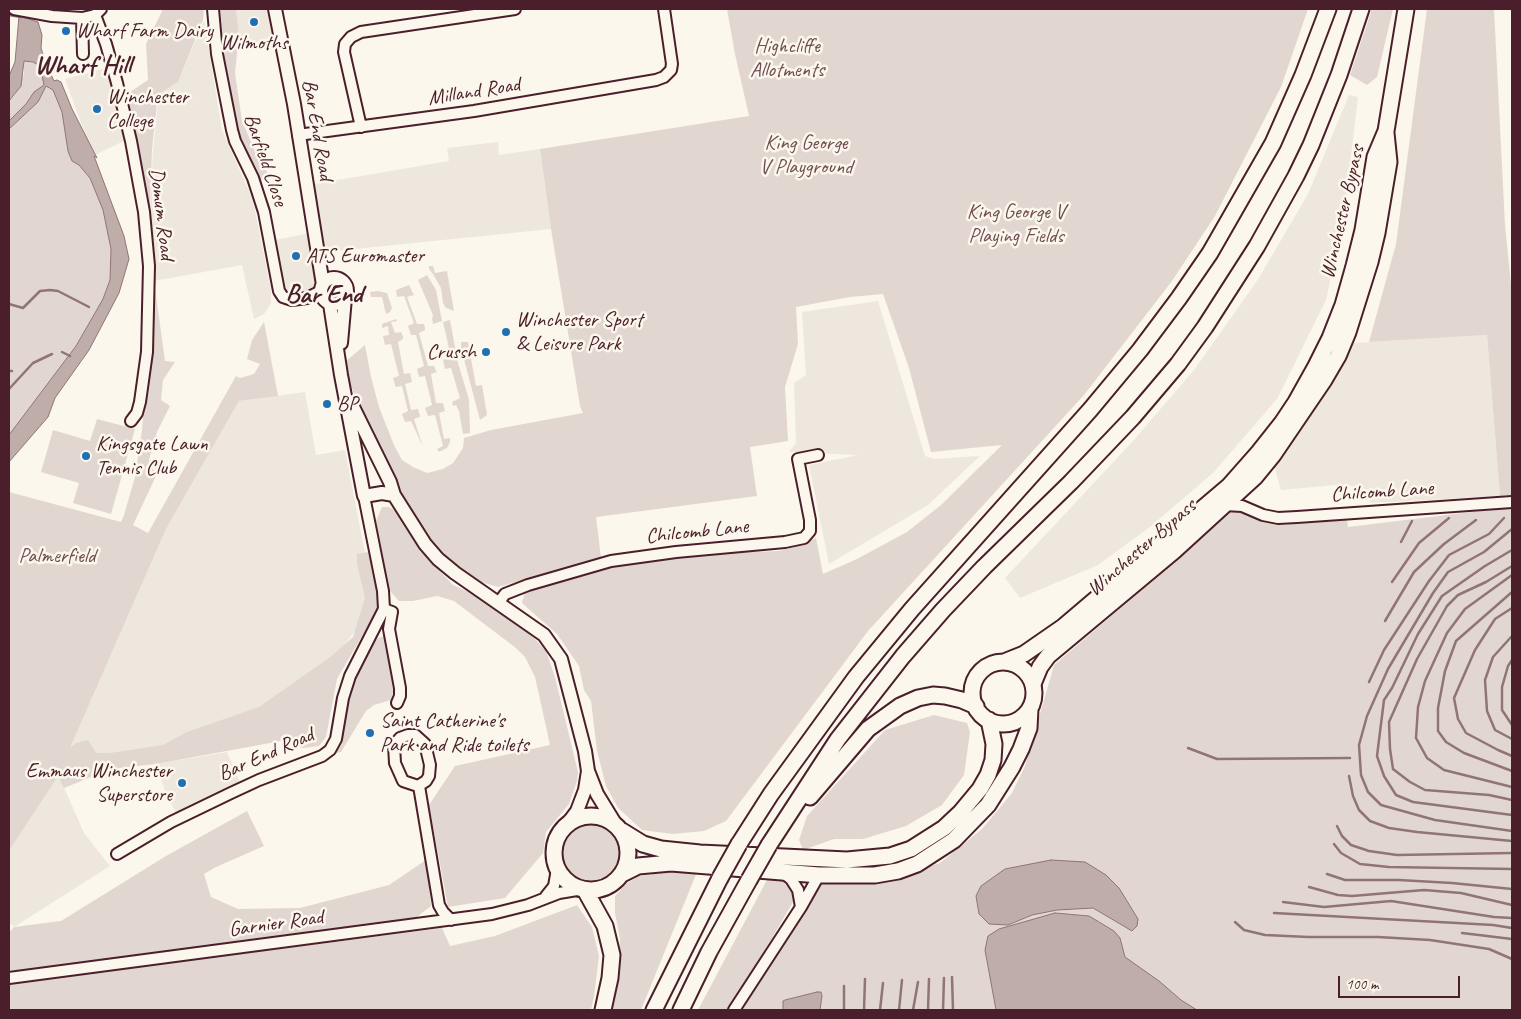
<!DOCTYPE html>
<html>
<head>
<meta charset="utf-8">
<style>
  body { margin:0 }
  #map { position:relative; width:1521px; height:1019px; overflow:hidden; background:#fbf7ec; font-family:Caveat,sans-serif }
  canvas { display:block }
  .frame { position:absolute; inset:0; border:10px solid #4a1f2b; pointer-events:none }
  .scale { position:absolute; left:1338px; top:976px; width:122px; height:22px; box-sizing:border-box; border:2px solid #4a1f2b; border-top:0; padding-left:6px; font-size:15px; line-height:18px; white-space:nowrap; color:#4a1f2b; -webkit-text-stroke:4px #fbf7ec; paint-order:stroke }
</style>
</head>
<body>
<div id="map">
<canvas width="1521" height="1019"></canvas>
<div class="frame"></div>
<div class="scale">100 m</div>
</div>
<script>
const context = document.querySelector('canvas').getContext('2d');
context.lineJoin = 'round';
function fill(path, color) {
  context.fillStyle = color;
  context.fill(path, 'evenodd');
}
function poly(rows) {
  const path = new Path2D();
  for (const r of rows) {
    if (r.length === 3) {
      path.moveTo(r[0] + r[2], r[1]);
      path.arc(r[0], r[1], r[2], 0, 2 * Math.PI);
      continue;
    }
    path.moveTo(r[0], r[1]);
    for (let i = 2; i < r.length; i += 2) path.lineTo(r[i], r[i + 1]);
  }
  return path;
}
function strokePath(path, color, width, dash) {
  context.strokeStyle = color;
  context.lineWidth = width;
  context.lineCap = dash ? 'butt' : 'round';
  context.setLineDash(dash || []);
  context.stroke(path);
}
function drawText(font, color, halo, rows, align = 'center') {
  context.font = font + ' Caveat,sans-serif';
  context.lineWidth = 5;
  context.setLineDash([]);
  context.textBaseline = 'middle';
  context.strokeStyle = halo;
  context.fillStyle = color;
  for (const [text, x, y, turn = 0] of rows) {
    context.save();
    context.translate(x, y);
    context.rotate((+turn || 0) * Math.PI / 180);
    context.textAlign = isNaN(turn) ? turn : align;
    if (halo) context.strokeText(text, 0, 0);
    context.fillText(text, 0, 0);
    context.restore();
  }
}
fill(poly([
  [236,9,269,9,275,39,237,48,239,34],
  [204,20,222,130,249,191,254,206,271,290,271,303,264,314,254,319,242,265,154,281,150,209,153,150,159,95,178,82],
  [105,68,128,139,93,156,65,79],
  [1349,95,1358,97,1344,215,1326,300,1277,399,1213,473,1150,527,1098,565,1020,598,1005,578,1133,441,1194,370,1257,281,1308,194],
  [498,142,499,155,540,149,551,229,325,252,314,184,449,161,447,148],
  [310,233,316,273,316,281,313,288,307,292,291,294,284,288,275,240],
  [878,301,925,456,934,459,980,456,928,505,829,564,809,465,858,455,789,452,796,443,794,383,806,375,802,312],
  [1487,335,1500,496,1371,503,1365,492,1346,484,1281,490,1273,462,1354,343],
  [305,392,316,455,345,450,375,605,345,644,262,721,59,776,84,833,110,866,14,927,9,923,9,851,58,775,166,529,239,401],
  [227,752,241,785,177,815,165,791,156,764]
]), '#eee7de');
fill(poly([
  [163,9,204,9,203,20,178,82,158,95,152,149,150,209,154,281,165,361,175,362,163,380,161,400,170,406,157,432,149,460,156,476,133,525,148,533,236,376,240,378,254,374,260,364,247,359,252,340,264,322,278,396,239,401,166,529,70,748,76,743,88,740,96,753,110,753,163,745,187,732,259,707,329,658,353,637,365,598,357,564,357,554,368,552,381,599,372,619,337,679,326,737,319,746,303,748,281,741,156,764,111,769,64,788,58,776,9,851,9,492,121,522,124,515,135,477,142,430,151,311,136,166,140,162,124,96,148,80,146,44],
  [216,9,236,9,239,34,235,73,242,121,256,153,265,168,269,177,260,181,237,135,221,57],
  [727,9,1308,9,1281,87,1215,216,1172,281,1084,395,868,631,726,821,704,831,673,834,642,830,618,808,606,786,597,751,591,701,584,690,579,666,557,634,522,603,525,592,575,572,717,553,779,551,794,547,816,538,823,574,857,559,907,532,941,505,1002,445,931,452,909,368,883,294,850,297,796,307,798,344,785,387,788,441,750,447,757,496,596,517,601,558,498,587,481,582,453,565,426,540,397,489,370,430,350,384,346,361,365,345,371,377,379,407,394,445,402,460,413,467,427,473,443,469,453,463,463,448,464,438,491,430,583,413,580,406,551,229,540,149,749,116,735,54],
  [1372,9,1393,9,1377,77,1367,85,1350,75],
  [1427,9,1494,9,1505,225,1512,294,1512,495,1500,496,1487,335,1369,342,1396,244],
  [24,61,33,62,40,66,44,85,34,92,26,104,9,121,9,101,14,96,24,74],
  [46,86,53,90,62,112,68,151,72,161,79,165,90,178,103,210,111,249,110,280,103,299,76,346,9,435,9,129,38,102],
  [429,266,433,266,435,273,447,271,454,311,446,308,443,303,441,288,433,274,429,269],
  [427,275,436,290,442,321,433,324,432,319,433,315,418,280],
  [409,285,414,295,407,297,417,324,424,324,425,328,425,330,419,333,428,366,434,366,436,371,437,372,431,374,436,403,443,403,445,411,439,413,444,439,450,438,450,442,447,448,439,452,437,449,443,446,435,415,428,416,425,408,432,405,425,376,419,377,417,369,424,366,416,335,411,335,408,326,414,323,404,296,397,297,396,290],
  [378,291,387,293,392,308,390,312,386,314,382,297,371,297,370,292],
  [396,319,397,321,391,322,395,333,401,332,403,336,403,339,398,342,404,374,410,373,412,382,405,384,411,410,418,409,420,416,420,417,414,419,423,447,411,421,405,422,402,414,408,411,402,386,396,387,395,385,393,378,399,376,391,344,385,345,383,336,389,335,388,326,382,328,382,324],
  [450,320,458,363,469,400,470,433,463,434,459,411,456,405,453,406,452,402,460,398,451,368,445,369,443,360,451,357,443,322],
  [461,342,468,342,476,386,482,385,487,415,480,420,461,348],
  [97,419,135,429,111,514,73,503,79,483,41,472,53,430,90,441],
  [382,507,389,507,397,511,403,524,424,554,453,585,482,598,511,618,535,639,546,651,555,677,578,772,577,781,569,804,546,832,543,853,505,898,448,907,429,805,455,766,550,745,535,677,525,657,516,648,454,601,437,596,413,601,399,601,389,590,376,521],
  [1512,507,1512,1010,742,1010,822,881,919,870,940,863,982,829,1012,793,1025,766,1054,665,1179,558,1226,514,1237,509,1277,525,1347,520,1348,527],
  [385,636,393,674,394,690,391,700,374,705,366,711,341,752,327,755,345,714,353,683,368,652,378,638],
  [934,715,967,723,970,732,964,775,942,805,906,826,863,839,834,839,803,850,799,840,807,816,885,730],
  [247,811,264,846,216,867,204,874,211,897,238,909,300,908,389,885,426,860,431,906,413,920,184,952,92,961,14,971,9,970,9,933,14,927,61,921,166,856],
  [592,853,30],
  [670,872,697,872,641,1010,611,1010,617,990,620,939,615,913,615,896,626,884,639,876],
  [768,878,783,878,793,893,793,902,730,1010,698,1010],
  [577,905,592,927,599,956,594,996,591,1010,9,1010,9,985,15,983,442,928,450,946,495,936]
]), '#e2d7d0');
const water = poly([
  [19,16,38,22,42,35,41,48,46,64,54,81,57,80,61,82,72,109,97,158,94,156,124,236,129,259,119,293,89,350,55,398,48,417,9,462,9,435,76,346,103,299,110,280,111,249,103,210,90,178,79,165,72,161,68,151,62,112,53,90,46,86,38,102,9,129,9,121,26,104,34,92,44,85,40,66,33,62,24,61,21,86,9,101,9,76,15,62,19,16],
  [1051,860,1085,862,1106,875,1119,888,1138,919,1137,926,1132,931,1093,908,1057,910,1032,915,1008,925,989,924,979,914,976,896,981,886,1005,869,1051,860],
  [1055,913,1089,916,1114,931,1120,938,1125,957,1159,981,1181,1000,1197,1010,996,1010,985,950,988,936,999,929,1055,913],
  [817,992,821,992,822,996,820,1010,783,1010,783,1001,785,1000,817,992]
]);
fill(water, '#bfadaa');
strokePath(water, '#907477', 1);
strokePath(poly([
  [9,15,21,17],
  [9,304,23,308,40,291,50,290,58,291,89,307],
  [62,352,70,356],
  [9,371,12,371],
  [9,389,33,363,52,354],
  [1512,529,1484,552,1448,572,1433,593,1388,669,1367,716,1359,745,1361,775,1368,792,1381,805,1435,820,1512,831],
  [1401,542,1412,521],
  [1512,550,1485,566,1442,596,1418,634,1392,688,1384,700,1377,756,1384,776,1396,795,1413,802,1512,815],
  [1512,566,1486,582,1458,595,1447,606,1417,659,1389,722,1390,749,1393,769,1410,782,1425,790,1489,795,1512,800],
  [1512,575,1465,609,1447,633,1425,681,1418,707,1416,738,1427,758,1444,770,1512,787],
  [1392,582,1419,543,1449,518],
  [1512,592,1456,641,1445,671,1438,708,1438,731,1446,742,1464,753,1512,771],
  [1512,608,1495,619,1475,650,1454,698,1458,719,1466,733,1498,750,1512,756],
  [1385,621,1414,572,1444,544,1476,520],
  [1512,636,1493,657,1485,680,1487,711,1495,730,1512,739],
  [1512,660,1508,666,1502,687,1502,710,1512,725],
  [1369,682,1384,650,1429,581,1449,555,1489,534,1504,518],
  [1188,748,1217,759,1350,758],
  [1349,776,1353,796,1359,810,1370,821,1389,828,1417,832,1512,841],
  [1337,826,1342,836,1351,845,1369,851,1397,855,1512,853],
  [1334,844,1341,853,1360,864,1389,867,1512,869],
  [1327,874,1345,880,1399,880,1452,883,1512,889],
  [1309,887,1338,895,1352,896,1424,890,1461,893,1512,905],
  [1283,902,1324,907,1391,901,1494,917,1512,918],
  [1274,913,1493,925,1512,928],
  [1235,922,1244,930,1265,935,1308,937,1378,937,1430,940,1489,949,1512,959],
  [1462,933,1512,939],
  [952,977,953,1010],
  [844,1010,844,986],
  [864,1010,865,979],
  [880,1010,883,983],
  [899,1010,902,980],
  [913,1010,918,982],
  [928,1010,929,979],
  [943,1010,944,978]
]), '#907477', 2.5);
const minor = poly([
  [14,9,52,16,82,18,95,15,101,9],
  [213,9,217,54,232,130,235,141,253,178,264,212,279,291,283,297,292,300,307,298,321,291],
  [95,15,106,44,117,83,131,141,144,212,149,266,147,352,140,402,137,413,131,421],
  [82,18,83,54],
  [361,127,344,52,345,44,351,37,361,32,515,9],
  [298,135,474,111,656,80,664,77,671,70,672,64,664,9],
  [1225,505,1242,506,1263,515,1278,518,1297,517,1512,502],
  [499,602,505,594,528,585,611,561,676,552,785,542,804,538,810,531,810,520,798,459,818,455],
  [384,609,392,612,389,629,400,688,400,696,397,703],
  [408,735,415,735,425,744,430,765,429,776,426,781,418,786,403,781,395,763,394,745,400,738,408,735],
  [419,786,439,905,443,912,451,920],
  [117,854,171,822,231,793,259,780,322,756,330,750,336,739,343,698,350,676,384,609,383,591,364,496],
  [782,872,791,879,798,890,801,907],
  [546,896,554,886,557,869],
  [9,978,492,914,528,905,559,893,583,889],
  [734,1010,801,907,819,875]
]);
const major = poly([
  [275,9,294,104,323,285],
  [334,291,13],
  [330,304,341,375,364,496,382,493,394,495,425,544,438,559,455,573,544,635,561,659,585,751,588,771,597,794,616,825],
  [341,343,345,298],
  [351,403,390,482,394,495],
  [568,823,577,811,585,790,588,771]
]);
const highway = poly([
  [1004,662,1024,654,1063,627,1229,486,1259,452,1282,423,1296,402,1315,368,1330,338,1343,305,1354,266,1363,230,1375,157,1386,131,1406,9],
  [1003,693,31],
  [1033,684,1040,667,1048,656,1174,551,1255,477,1273,455,1324,380,1338,356,1348,332,1370,262,1377,233,1389,162,1386,133],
  [810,797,868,729,900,706,918,698,933,695,945,696,962,700,976,706],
  [591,853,37],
  [622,831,643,844,661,849,700,853,847,860,890,856,911,849,944,828,960,813,980,789,988,775,993,760,994,744,989,720],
  [739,844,771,794,856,677,912,609,1090,410,1140,350,1179,298,1210,253,1273,143,1303,75,1328,9],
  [769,845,838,739,903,656,943,610,984,567,1071,482,1133,417,1178,364,1205,327,1257,246,1296,176,1311,145,1339,75,1361,9],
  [622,874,638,866,671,863,819,875,875,875,898,871,917,864,954,840,988,805,1012,767,1021,749,1029,728,1030,709],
  [585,890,605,926,612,955,610,978,603,1010],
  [654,1010,720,878],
  [681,1010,709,952,749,880]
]);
strokePath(minor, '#4a1f2b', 14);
strokePath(major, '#4a1f2b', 16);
strokePath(highway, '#4a1f2b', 19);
strokePath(minor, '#fbf7ec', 10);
strokePath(major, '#fbf7ec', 12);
strokePath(highway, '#fbf7ec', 15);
const highwayBridge = poly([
  [720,878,739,844],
  [749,880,769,845]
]);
strokePath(highwayBridge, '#4a1f2b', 19, []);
strokePath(highwayBridge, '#fbf7ec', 15);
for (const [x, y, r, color] of [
  [254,22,5,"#1f6fb2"],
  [66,31,5,"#1f6fb2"],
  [97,109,5,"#1f6fb2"],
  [296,256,5,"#1f6fb2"],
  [506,332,5,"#1f6fb2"],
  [486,352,5,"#1f6fb2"],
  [327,404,5,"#1f6fb2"],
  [86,456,5,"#1f6fb2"],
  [370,733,5,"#1f6fb2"],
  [182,783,5,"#1f6fb2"]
]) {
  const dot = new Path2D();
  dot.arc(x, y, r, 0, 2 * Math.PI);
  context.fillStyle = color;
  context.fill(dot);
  strokePath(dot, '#fbf7ec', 2);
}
drawText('21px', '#4a1f2b', '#fbf7ec', [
  ["Wharf Farm Dairy",76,31],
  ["Wilmoths",254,43,"center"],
  ["Winchester",107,97],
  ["College",107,121],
  ["ATS Euromaster",306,256],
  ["Winchester Sport",516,320],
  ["& Leisure Park",516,344],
  ["Crussh",476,352,"right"],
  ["BP",337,404],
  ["Kingsgate Lawn",96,444],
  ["Tennis Club",96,468],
  ["Saint Catherine's",380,721],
  ["Park and Ride toilets",380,745],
  ["Emmaus Winchester",172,771,"right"],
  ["Superstore",172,795,"right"]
], 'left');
drawText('21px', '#704d54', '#fbf7ec', [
  ["Highcliffe",787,46],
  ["Allotments",787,70],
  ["King George",806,143],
  ["V Playground",806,167],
  ["King George V",1016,212],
  ["Playing Fields",1016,236],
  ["Palmerfield",57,556]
]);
drawText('21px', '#4a1f2b', '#fbf7ec', [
  ["Milland Road",474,92,-9],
  ["Bar End Road",317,130,80],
  ["Barfield Close",265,160,71],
  ["Winchester Bypass",1343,212,-77],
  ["Domum Road",161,214,83],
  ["Chilcomb Lane",1382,492,-4],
  ["Chilcomb Lane",697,532,-6],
  ["Winchester Bypass",1142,548,-41],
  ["Bar End Road",266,755,-24],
  ["Garnier Road",276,924,-8]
]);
drawText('bold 26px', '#4a1f2b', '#fbf7ec', [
  ["Wharf Hill",83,66],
  ["Bar End",324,295]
]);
</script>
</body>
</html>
